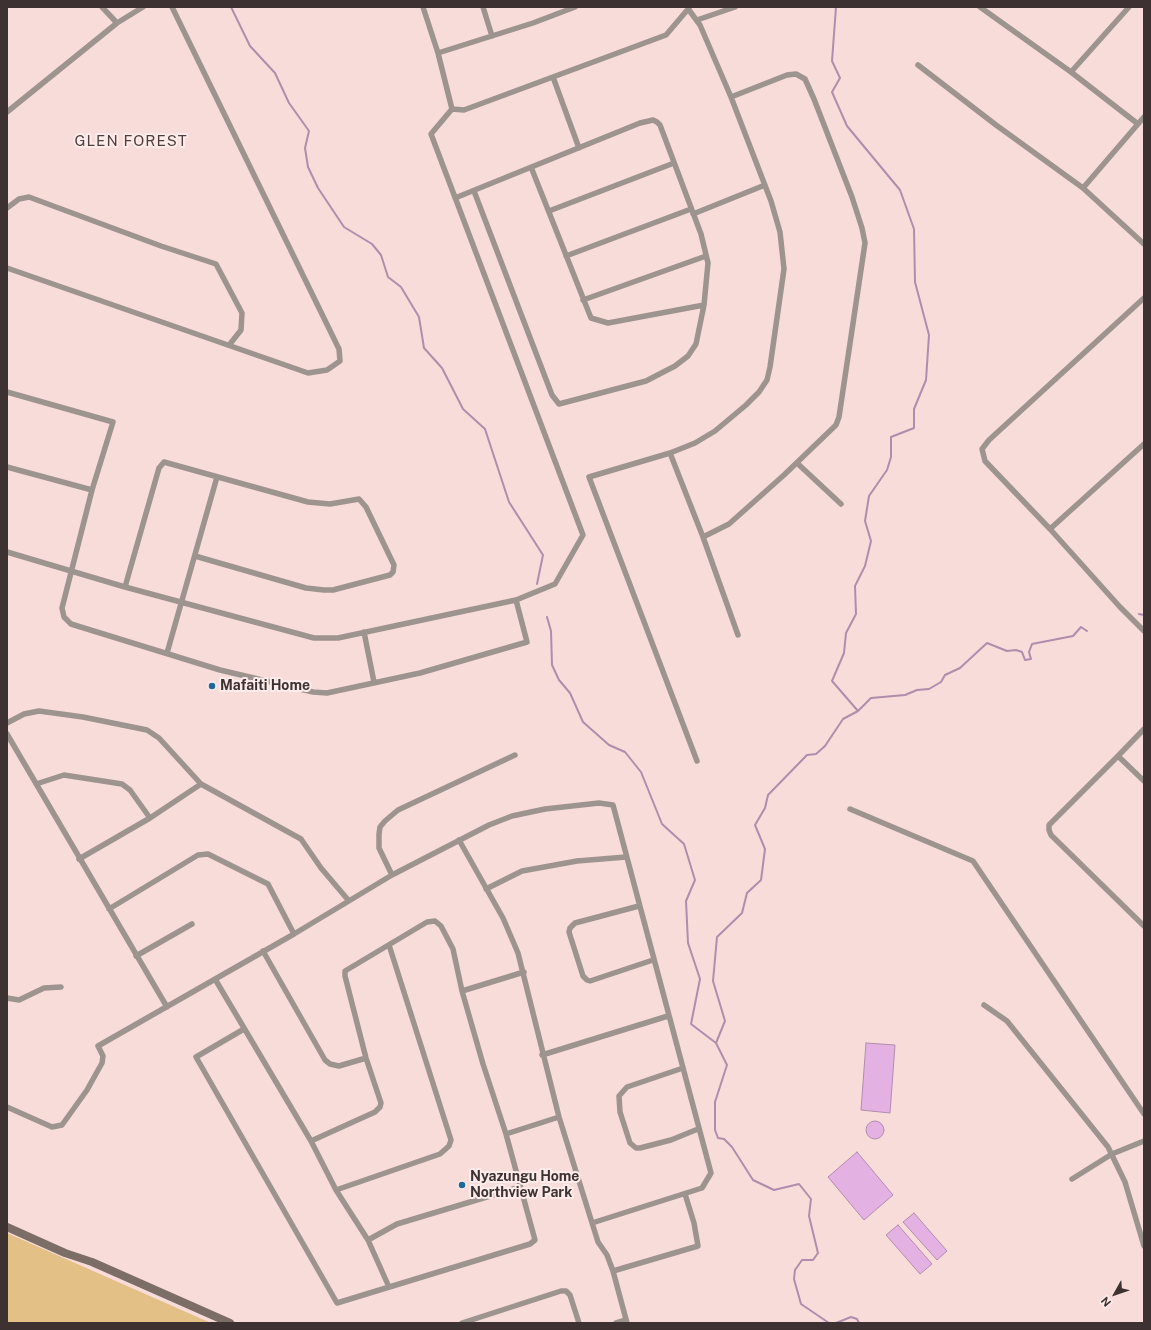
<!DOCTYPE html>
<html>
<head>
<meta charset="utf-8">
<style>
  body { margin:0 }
  #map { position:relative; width:1151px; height:1330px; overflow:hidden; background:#f8dcda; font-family:"Public Sans",sans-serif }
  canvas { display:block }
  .frame { position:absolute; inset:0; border:8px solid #3d3231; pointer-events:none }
  .north { position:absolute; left:1095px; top:1274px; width:40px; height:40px; -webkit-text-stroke:3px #fdeceb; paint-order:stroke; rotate:230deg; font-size:11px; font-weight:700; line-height:16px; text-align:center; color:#3d3231 }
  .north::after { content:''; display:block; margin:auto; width:14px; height:18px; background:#3d3231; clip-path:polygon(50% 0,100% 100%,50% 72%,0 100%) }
</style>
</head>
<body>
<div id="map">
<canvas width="1151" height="1330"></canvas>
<div class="frame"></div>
<div class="north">N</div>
</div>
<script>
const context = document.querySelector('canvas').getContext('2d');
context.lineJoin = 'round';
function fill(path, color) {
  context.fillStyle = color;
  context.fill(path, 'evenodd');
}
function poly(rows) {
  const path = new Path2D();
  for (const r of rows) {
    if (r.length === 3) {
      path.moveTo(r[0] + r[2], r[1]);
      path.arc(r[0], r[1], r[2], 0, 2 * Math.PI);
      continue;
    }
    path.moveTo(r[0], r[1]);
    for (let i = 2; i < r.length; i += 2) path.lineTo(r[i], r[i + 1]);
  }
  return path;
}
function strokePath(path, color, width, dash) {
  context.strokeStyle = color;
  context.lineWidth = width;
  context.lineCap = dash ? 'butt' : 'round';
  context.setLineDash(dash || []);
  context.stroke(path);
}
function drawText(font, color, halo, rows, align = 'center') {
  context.font = font + ' "Public Sans",sans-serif';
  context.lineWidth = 4;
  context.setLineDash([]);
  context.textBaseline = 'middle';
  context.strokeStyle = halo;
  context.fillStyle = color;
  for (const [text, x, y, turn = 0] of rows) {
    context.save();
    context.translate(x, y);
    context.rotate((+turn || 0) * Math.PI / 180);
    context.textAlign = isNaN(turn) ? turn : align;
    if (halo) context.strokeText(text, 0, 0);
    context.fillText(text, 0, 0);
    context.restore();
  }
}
fill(poly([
  [7,1233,211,1323,7,1323]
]), '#e3c086');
const water = poly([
  [866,1043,895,1045,890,1113,861,1110,866,1043],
  [875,1130,9],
  [857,1152,893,1195,864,1220,828,1177,857,1152],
  [914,1213,947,1251,937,1260,903,1222,914,1213],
  [898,1225,932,1264,920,1274,886,1235,898,1225]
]);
fill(water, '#e3b2e2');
strokePath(water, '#b18cad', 1);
strokePath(poly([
  [231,7,250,46,275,73,289,103,309,131,305,148,308,167,318,188,344,227,372,244,381,255,388,277,401,287,419,317,424,348,442,368,463,409,485,429,509,502,543,555,537,584],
  [836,7,832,61,840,78,832,92,847,126,900,190,914,229,915,282,929,335,926,380,914,409,914,428,891,437,891,457,887,470,869,496,865,521,871,541,865,566,855,586,856,614,846,633,844,653,832,681,858,711],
  [1139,614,1144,615],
  [547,617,551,631,552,665,559,680,570,693,583,722,609,745,625,752,641,772,662,824,684,844,695,880,686,901,688,943,700,979,691,1024,716,1043],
  [829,1323,801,1304,794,1279,795,1270,802,1260,813,1260,818,1253,809,1216,811,1199,799,1184,774,1190,753,1180,732,1147,724,1139,718,1138,715,1130,715,1102,727,1065,716,1043,725,1021,713,981,717,937,742,913,747,893,761,880,765,849,755,825,765,808,768,795,807,755,816,754,825,746,843,719,858,711,871,698,905,695,917,690,929,689,941,682,945,675,960,668,987,643,1007,651,1016,650,1022,652,1025,660,1031,659,1029,652,1032,644,1073,636,1081,627,1087,631],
  [836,1323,851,1317,857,1319,859,1323]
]), '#b18cad', 2);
strokePath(poly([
  [102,7,117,23],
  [483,7,492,36],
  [980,7,1071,72,1138,124],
  [689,10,700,25,731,97,771,201,780,232,784,269,770,367,767,380,759,392,746,405,715,431,695,443,670,453,589,477,697,761],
  [697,20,735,7],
  [438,53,533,23,575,7],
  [918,65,996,125,1083,188,1144,244],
  [1071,72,1129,7],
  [553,77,579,148],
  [452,109,464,110,666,35,689,8],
  [7,112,117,23,143,7],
  [531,167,591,318,608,323,704,305],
  [1083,188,1144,117],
  [455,198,640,123,653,120,657,122,660,125,701,234,708,263,704,305,696,344,688,356,675,366,646,381,559,404,552,395,474,191],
  [7,208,19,199,29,197,161,246,216,264,242,313,241,330,230,344],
  [549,211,674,163],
  [693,214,765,185],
  [566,256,691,209],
  [7,268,308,373,327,370,340,361,339,349,172,7],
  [1144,298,989,440,982,449,985,461,1050,529,1120,607,1144,631],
  [583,300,706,256],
  [7,392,113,422,92,490,62,608,64,617,71,624,220,670,313,692,327,693,420,673,527,642,516,600],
  [670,453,703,537,738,635],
  [797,463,841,504],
  [7,467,92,490],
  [1050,529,1144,444],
  [703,537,729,524,784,475,836,425,839,417,865,243,862,228,852,197,814,99,805,79,796,74,787,75,731,97],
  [7,552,125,587,314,638,338,638,516,600,555,584,583,535,431,134,452,109,438,53,423,7],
  [125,587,159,468,164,462,308,502,330,504,359,499,366,507,394,565,393,572,390,575,333,590,324,590,306,588,195,556],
  [364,632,374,682],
  [167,653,217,477],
  [7,723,24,714,39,711,83,717,147,730,159,738,201,784],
  [7,734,167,1007],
  [1118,756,1144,729],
  [1144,781,1118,756,1049,825,1049,830,1051,835,1144,926],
  [36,784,64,775,122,784,130,790,150,818],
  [850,809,973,861,1144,1114],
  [459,840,503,918,518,953,559,1117,598,1242,607,1255,613,1271,698,1246,694,1223,685,1194],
  [79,859,150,818,201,784,301,839,321,868,349,901],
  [392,875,379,848,379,834,380,827,385,821,398,810,515,755],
  [486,889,522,871,577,861,626,857],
  [639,906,575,923,570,928,569,932,583,976,587,980,590,981,653,960],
  [109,909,198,855,208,854,268,884,294,934],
  [263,951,325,1060,330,1064,339,1066,366,1058],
  [136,956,192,924],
  [215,979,311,1141,336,1190,368,1240,389,1287],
  [462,991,524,972],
  [7,998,19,1000,44,988,61,987],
  [984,1005,1007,1021,1108,1147,1125,1182,1144,1246],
  [244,1029,196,1057,337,1303,530,1244,535,1240,506,1134,483,1064,462,991,453,949,441,926,435,921,427,922,345,971,345,976,366,1058,381,1103,380,1107,375,1112,311,1141],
  [542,1055,668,1016],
  [683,1068,627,1087,619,1096,620,1112,630,1143,636,1148,640,1148,671,1140,698,1129],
  [7,1107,52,1127,62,1125,87,1090,102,1063,103,1056,98,1046,294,934,392,875,489,825,512,816,545,809,599,803,613,805,711,1173,702,1188,592,1223],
  [506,1134,559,1117],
  [1072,1179,1112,1154,1144,1141],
  [336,1190,440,1154,449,1146,451,1140,389,945],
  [368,1240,397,1224,520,1187],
  [613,1271,627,1323],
  [462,1323,561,1291,566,1291,570,1295,579,1323],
  [616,1323,626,1320]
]), '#9e948f', 5.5);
strokePath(poly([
  [7,1227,65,1253,92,1262,230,1323]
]), '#7c6e66', 8);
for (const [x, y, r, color] of [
  [212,686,4,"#1b699c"],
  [462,1185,4,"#1b699c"]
]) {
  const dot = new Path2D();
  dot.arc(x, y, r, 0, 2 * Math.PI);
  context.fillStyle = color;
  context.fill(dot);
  strokePath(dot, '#fdeceb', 1.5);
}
drawText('bold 14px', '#3d3231', '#fdeceb', [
  ["Mafaiti Home",220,686],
  ["Nyazungu Home",470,1177],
  ["Northview Park",470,1193]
], 'left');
context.letterSpacing = '1px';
drawText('15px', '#533d3c', '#fdeceb', [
  ["GLEN FOREST",131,141]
]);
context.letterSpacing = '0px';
</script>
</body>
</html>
